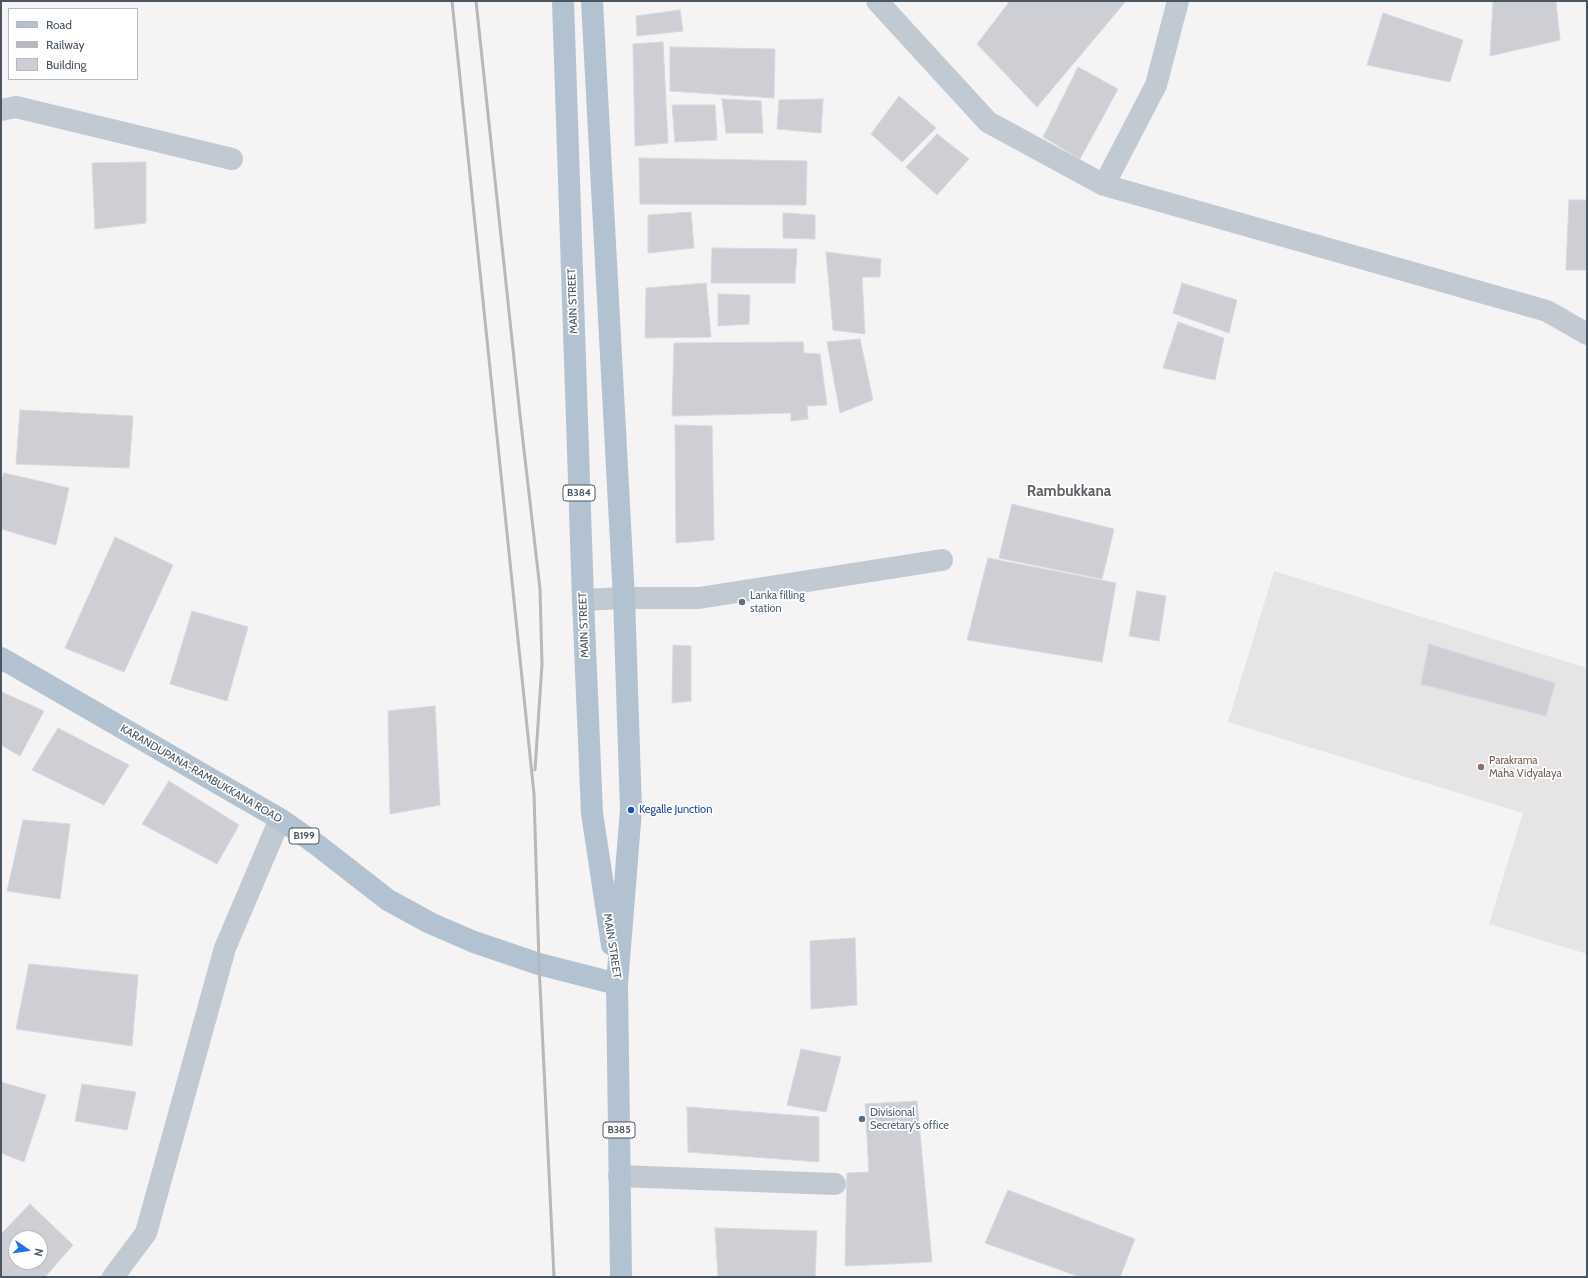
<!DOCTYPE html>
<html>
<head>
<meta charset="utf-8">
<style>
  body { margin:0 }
  #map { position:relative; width:1588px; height:1278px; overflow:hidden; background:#f5f3f3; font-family:Cabin,sans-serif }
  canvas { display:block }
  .frame { position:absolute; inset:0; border:2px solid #4a5661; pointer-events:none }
  .legend { position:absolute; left:8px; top:8px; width:130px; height:72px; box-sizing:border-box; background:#fff; border:1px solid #b7bbc0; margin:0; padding:5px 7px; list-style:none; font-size:12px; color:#4a5661 }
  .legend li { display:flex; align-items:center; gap:8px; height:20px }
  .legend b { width:20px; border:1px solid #b7bbc0 }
  .north { position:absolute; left:8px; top:1230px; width:40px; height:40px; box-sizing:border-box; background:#fff; border:1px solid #b7bbc0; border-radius:50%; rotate:103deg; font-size:11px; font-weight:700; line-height:16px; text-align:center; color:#4a5661 }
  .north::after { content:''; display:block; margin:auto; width:14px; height:18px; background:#1a73e8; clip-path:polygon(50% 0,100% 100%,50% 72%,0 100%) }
</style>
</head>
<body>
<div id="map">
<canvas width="1588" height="1278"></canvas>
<div class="frame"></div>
<ul class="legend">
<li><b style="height:5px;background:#b3c2d1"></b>Road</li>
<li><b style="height:5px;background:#b5b8bd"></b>Railway</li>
<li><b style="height:11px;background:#cdcfd5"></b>Building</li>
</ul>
<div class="north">N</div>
</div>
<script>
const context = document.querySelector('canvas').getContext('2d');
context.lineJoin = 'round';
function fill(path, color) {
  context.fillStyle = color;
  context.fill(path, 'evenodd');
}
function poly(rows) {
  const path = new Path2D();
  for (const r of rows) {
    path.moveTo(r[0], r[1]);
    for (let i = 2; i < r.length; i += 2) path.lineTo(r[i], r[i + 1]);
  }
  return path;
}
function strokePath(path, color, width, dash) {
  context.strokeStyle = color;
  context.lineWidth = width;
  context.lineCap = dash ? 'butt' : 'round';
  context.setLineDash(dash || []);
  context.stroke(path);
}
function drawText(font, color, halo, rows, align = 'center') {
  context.font = font + ' Cabin,sans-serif';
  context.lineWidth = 3.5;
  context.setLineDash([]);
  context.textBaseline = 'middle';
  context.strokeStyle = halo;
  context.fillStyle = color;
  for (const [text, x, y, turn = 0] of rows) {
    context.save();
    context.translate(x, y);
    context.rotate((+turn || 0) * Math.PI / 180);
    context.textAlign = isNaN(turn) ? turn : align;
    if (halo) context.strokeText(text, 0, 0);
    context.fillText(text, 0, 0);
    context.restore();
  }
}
fill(poly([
  [1274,571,1587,668,1587,954,1489,924,1523,813,1228,722]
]), '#e6e4e5');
const building = poly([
  [1010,1,1126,1,1037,107,977,44,1010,1],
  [1493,1,1556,1,1560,40,1490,56,1493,1],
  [680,10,683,31,637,36,636,16,680,10],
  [1383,13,1463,40,1450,82,1367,65,1383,13],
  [663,42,668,143,635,146,633,44,663,42],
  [670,47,775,49,774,98,670,91,670,47],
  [1078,67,1118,89,1080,159,1043,137,1078,67],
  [899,96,936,128,902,162,871,134,899,96],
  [722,99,761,101,763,133,726,133,722,99],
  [823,99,821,133,777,129,779,100,823,99],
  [672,105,715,105,717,140,675,142,672,105],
  [937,134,969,159,937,195,906,167,937,134],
  [639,158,807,161,806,205,640,204,639,158],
  [146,162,146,223,95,229,92,163,146,162],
  [1569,200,1587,200,1587,270,1566,270,1569,200],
  [691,212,694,248,648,253,648,215,691,212],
  [783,213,815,215,815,239,783,238,783,213],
  [712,248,797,249,795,283,711,283,712,248],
  [826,252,881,259,880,277,862,277,865,334,833,330,826,252],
  [706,283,711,337,645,338,646,288,706,283],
  [1182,283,1237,300,1229,333,1173,313,1182,283],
  [718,294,750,295,749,324,718,326,718,294],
  [1178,322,1224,338,1215,380,1163,368,1178,322],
  [860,339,873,400,840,413,827,342,860,339],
  [803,342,804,353,820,354,827,405,807,406,808,419,791,421,791,413,672,416,674,343,803,342],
  [20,410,133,416,129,468,16,464,20,410],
  [675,425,712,426,714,540,676,543,675,425],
  [4,473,69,488,56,545,1,529,1,481,4,473],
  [1012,504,1114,529,1102,579,999,558,1012,504],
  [115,537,173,565,124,672,65,648,115,537],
  [988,558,1116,583,1102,662,967,640,988,558],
  [1137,591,1166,596,1159,641,1129,636,1137,591],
  [192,611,248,627,227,701,170,684,192,611],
  [1429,644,1555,683,1546,716,1421,684,1429,644],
  [673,645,691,646,691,701,672,703,673,645],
  [2,692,44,711,20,756,1,745,2,692],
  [435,706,440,805,390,814,388,711,435,706],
  [58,728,129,765,104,805,32,770,58,728],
  [169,781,239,825,217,864,142,824,169,781],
  [23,820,70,824,60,899,7,891,23,820],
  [855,938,857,1005,811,1009,810,941,855,938],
  [29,964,138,975,132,1046,16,1029,29,964],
  [801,1049,841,1057,826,1112,787,1105,801,1049],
  [1,1082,46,1095,24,1162,1,1153,1,1082],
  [82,1084,136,1092,127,1130,75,1121,82,1084],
  [917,1101,932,1262,845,1266,847,1173,869,1172,865,1104,917,1101],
  [687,1107,819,1117,819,1162,688,1152,687,1107],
  [1008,1190,1135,1239,1120,1277,1080,1277,985,1243,1008,1190],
  [30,1204,73,1245,45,1277,1,1277,1,1234,30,1204],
  [16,1238,40,1238,40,1262,16,1262,16,1238],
  [715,1228,817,1231,815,1277,718,1277,715,1228]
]);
fill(building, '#cdcfd5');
strokePath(building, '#d7d9de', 1);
strokePath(poly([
  [877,1,988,122,1104,185,1547,311,1587,334],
  [1,110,16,107,232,159],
  [1104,185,1156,85,1178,1],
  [583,600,624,598,699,598,942,560],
  [619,1176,835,1184],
  [113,1277,146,1233,225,948,280,819]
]), '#c1cad2', 22);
strokePath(poly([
  [563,1,583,600,592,813,612,945],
  [592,1,624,598,631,810,617,984,621,1277],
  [1,658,280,819,316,844,388,900,430,923,474,942,539,964,617,984]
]), '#b3c2d1', 22);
strokePath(poly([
  [452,1,534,794,539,964,554,1277],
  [476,1,520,415,540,589,542,664,535,770]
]), '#b5b8bd', 3);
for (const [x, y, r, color] of [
  [742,602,4,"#5c6f8a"],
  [1481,767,4,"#8d6e63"],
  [631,810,4,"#1a4fb4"],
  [862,1119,4,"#5c6f8a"]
]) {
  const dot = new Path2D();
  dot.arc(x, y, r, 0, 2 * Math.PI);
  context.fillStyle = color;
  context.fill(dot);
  strokePath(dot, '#fff', 1.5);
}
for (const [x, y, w] of [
  [579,493,32],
  [304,836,30],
  [619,1130,32]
]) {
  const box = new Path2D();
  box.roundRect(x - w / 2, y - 8, w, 16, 3);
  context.fillStyle = '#fff';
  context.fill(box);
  strokePath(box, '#4a5661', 1);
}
drawText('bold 10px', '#4a5661', null, [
  ["B384",579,493],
  ["B199",304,836],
  ["B385",619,1130]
]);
drawText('11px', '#4a5661', '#fff', [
  ["MAIN STREET",573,301,-92],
  ["MAIN STREET",584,625,-92],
  ["KARANDUPANA-RAMBUKKANA ROAD",201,774,30],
  ["MAIN STREET",612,946,81]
]);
drawText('11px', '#4e5e75', '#fff', [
  ["Lanka filling",750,596],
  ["station",750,609],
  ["Divisional",870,1113],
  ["Secretary's office",870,1126]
], 'left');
drawText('11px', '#785e54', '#fff', [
  ["Parakrama",1489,761],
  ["Maha Vidyalaya",1489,774]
], 'left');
drawText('11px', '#164399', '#fff', [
  ["Kegalle Junction",639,810]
], 'left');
drawText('bold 15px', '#5f6368', '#fff', [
  ["Rambukkana",1069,492]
]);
</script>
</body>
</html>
